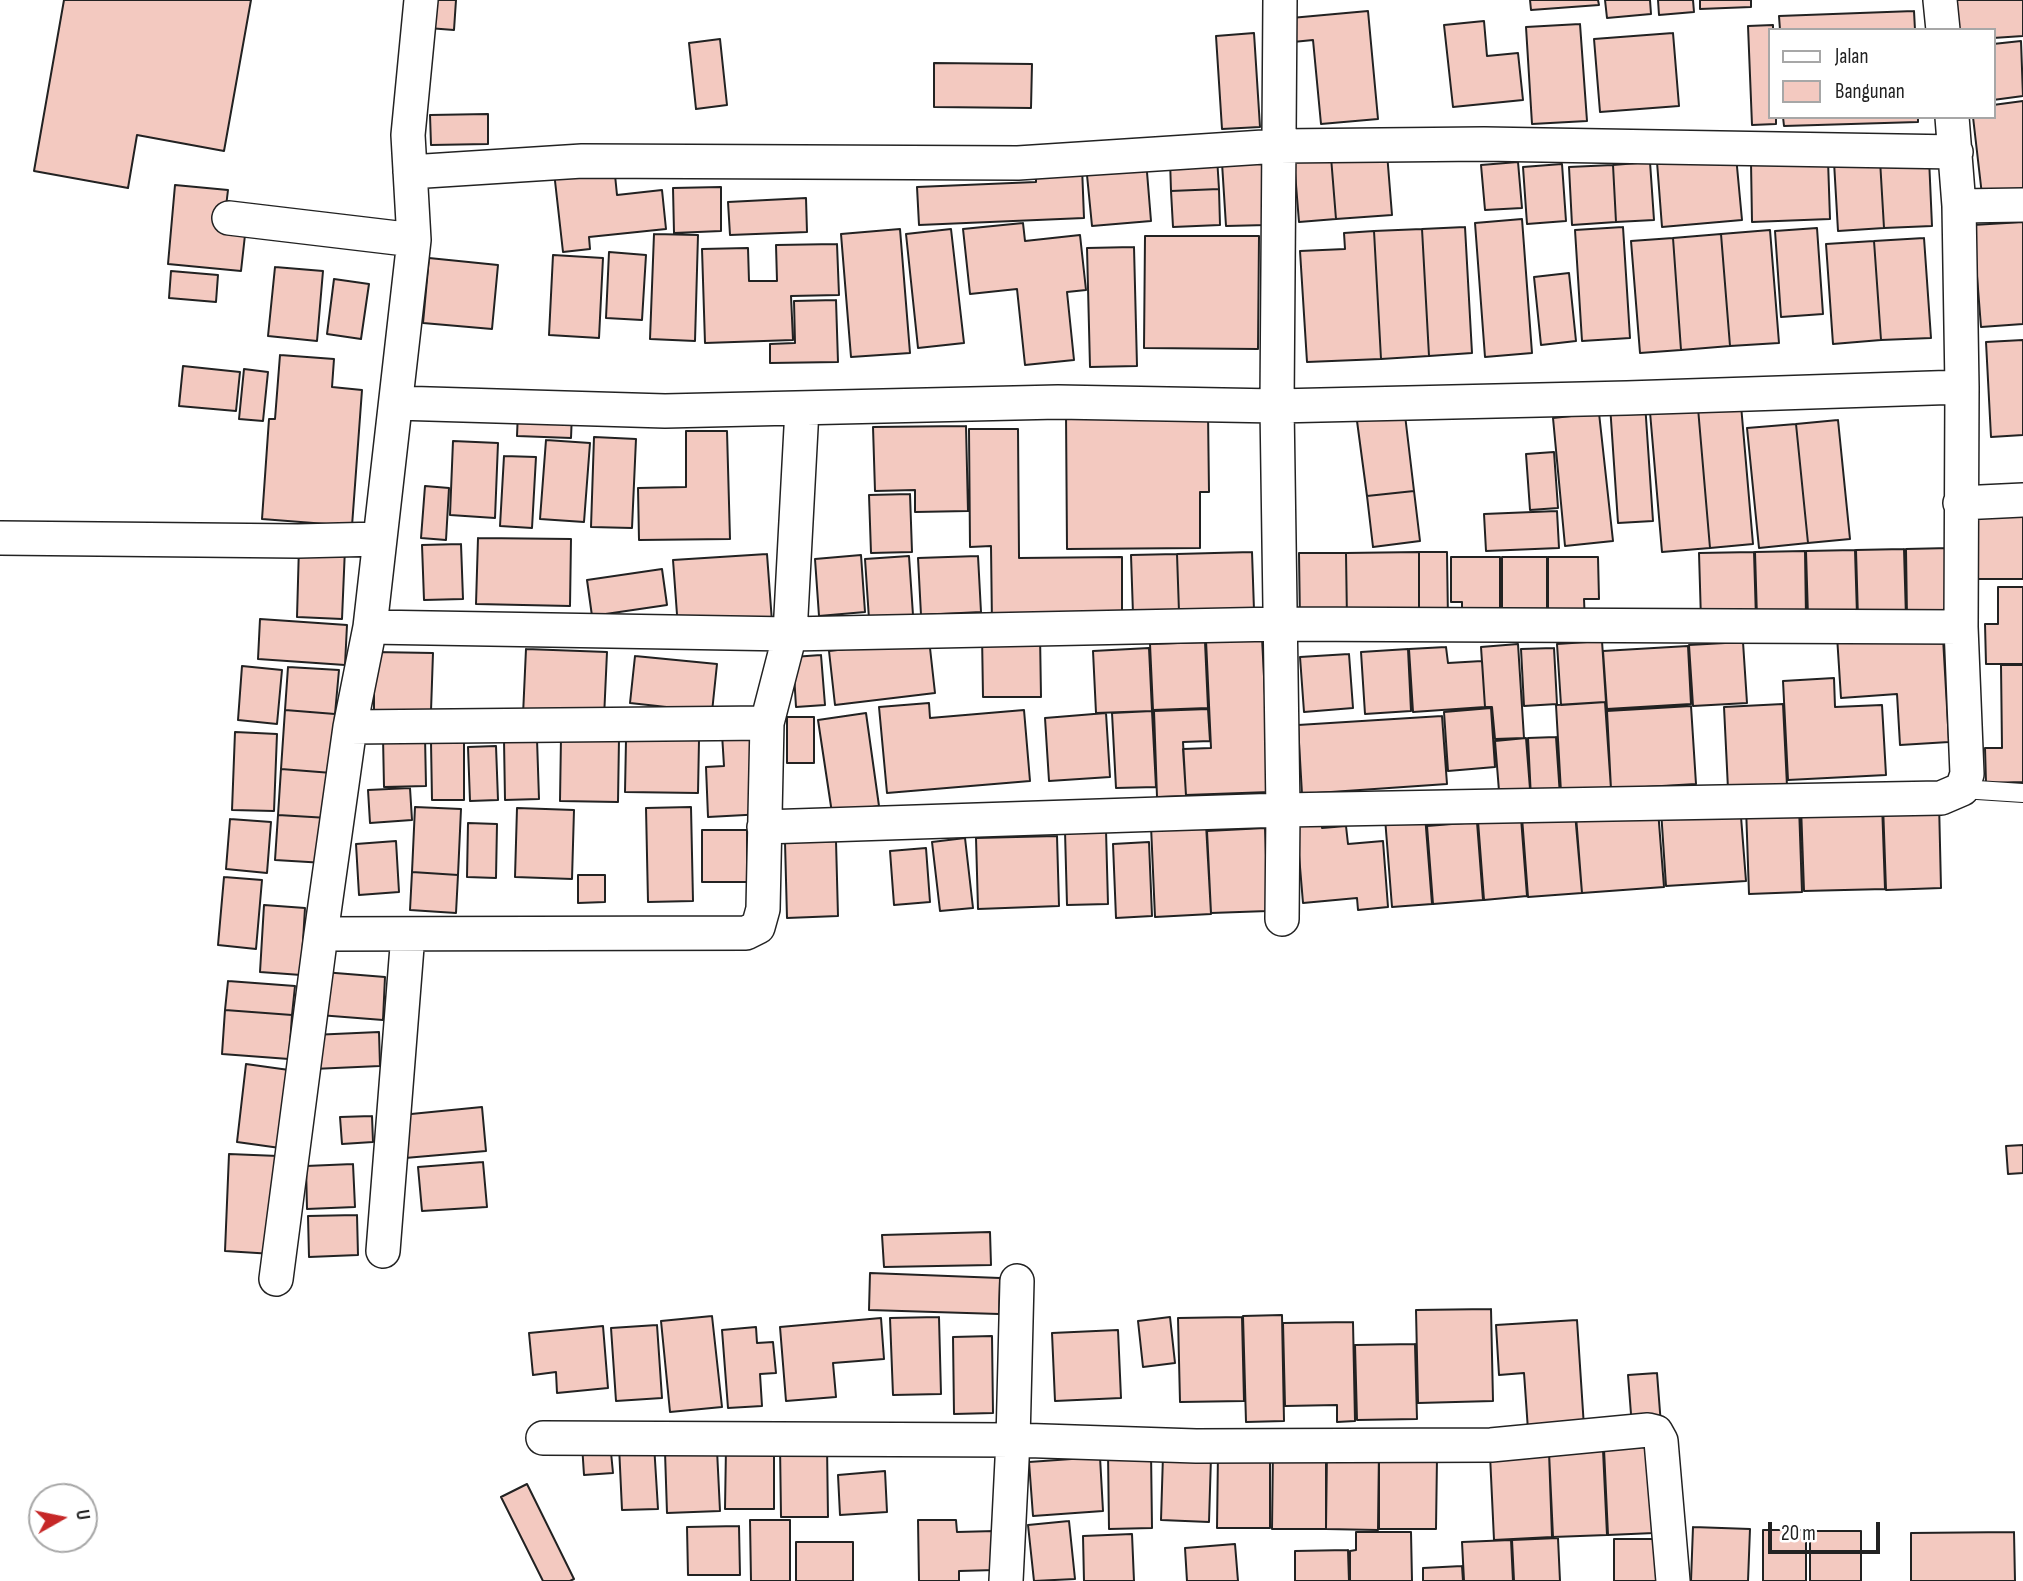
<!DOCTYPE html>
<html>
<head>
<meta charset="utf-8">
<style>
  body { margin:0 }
  #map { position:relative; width:2023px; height:1581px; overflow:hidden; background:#fff; font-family:"Sofia Sans Condensed",sans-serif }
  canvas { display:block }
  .legend { position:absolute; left:1768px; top:28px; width:228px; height:91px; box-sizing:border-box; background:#fff; border:2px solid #a7a7a7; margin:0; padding:9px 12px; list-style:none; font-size:21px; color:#222 }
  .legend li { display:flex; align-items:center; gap:14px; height:35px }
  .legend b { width:35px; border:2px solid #a7a7a7 }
  .north { position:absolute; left:28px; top:1483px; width:70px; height:70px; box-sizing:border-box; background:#fff; border:2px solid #a7a7a7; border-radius:50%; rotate:81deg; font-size:19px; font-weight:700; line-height:28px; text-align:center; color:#222 }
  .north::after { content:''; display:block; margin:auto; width:24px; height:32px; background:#c62828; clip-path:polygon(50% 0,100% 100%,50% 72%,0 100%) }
  .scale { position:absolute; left:1768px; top:1522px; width:112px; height:32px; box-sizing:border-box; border:4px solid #222; border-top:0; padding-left:9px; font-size:21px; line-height:24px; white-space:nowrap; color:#222; -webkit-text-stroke:5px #fff; paint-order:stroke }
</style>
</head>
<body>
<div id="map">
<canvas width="2023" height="1581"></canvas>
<ul class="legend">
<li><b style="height:9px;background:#fff"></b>Jalan</li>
<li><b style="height:19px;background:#f3c9c0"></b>Bangunan</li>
</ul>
<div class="north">U</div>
<div class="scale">20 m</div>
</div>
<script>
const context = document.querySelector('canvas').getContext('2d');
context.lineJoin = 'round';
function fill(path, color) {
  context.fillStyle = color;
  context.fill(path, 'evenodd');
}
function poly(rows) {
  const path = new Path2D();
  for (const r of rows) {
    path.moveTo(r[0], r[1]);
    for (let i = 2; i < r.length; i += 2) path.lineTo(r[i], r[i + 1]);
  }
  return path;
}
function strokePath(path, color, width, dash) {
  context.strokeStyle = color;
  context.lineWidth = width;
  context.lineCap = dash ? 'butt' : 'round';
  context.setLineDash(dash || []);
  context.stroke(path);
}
const building = poly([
  [64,0,251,0,224,151,137,135,128,188,34,171,64,0],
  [430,0,456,0,454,30,428,28,430,0],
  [1530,0,1598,0,1599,5,1531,10,1530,0],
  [1605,0,1650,0,1651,14,1607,18,1605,0],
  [1658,0,1693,0,1694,12,1659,15,1658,0],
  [1700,0,1751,0,1751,7,1700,9,1700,0],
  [1954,0,2023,0,2023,36,1993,38,1993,30,1957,30,1954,0],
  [1368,11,1378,119,1321,124,1313,40,1293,42,1291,18,1368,11],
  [1914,11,1915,30,1780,30,1779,16,1914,11],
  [1484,21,1487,56,1518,53,1523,100,1453,107,1444,25,1484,21],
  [1580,24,1587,121,1532,124,1526,27,1580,24],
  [1773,25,1773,30,1769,30,1769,117,1776,117,1776,124,1752,125,1748,26,1773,25],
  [1254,33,1260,127,1222,129,1216,36,1254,33],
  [1673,33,1679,106,1600,112,1594,39,1673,33],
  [720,39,727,105,696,109,689,43,720,39],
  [2021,41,2023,96,1993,100,1993,44,2021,41],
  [934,63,1032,64,1031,108,934,107,934,63],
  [2023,101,2023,190,1982,195,1973,117,1993,117,1993,105,2023,101],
  [488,114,488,144,431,145,430,115,488,114],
  [1783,117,1918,117,1918,122,1784,126,1783,117],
  [1387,153,1392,215,1336,219,1331,157,1387,153],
  [1736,156,1742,220,1662,227,1657,162,1736,156],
  [1217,157,1219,189,1171,191,1170,160,1217,157],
  [1331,157,1336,219,1299,222,1294,160,1331,157],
  [1929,158,1932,226,1884,228,1880,160,1929,158],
  [1146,160,1151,221,1092,226,1086,165,1146,160],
  [1264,160,1267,225,1226,226,1222,163,1264,160],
  [1828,160,1830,219,1752,222,1751,162,1828,160],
  [1880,160,1884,228,1838,231,1834,162,1880,160],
  [1518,162,1522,208,1485,210,1481,165,1518,162],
  [1650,162,1654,220,1616,222,1613,165,1650,162],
  [1562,164,1566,221,1527,224,1523,167,1562,164],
  [614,165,617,195,662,190,666,229,589,237,590,249,563,252,554,172,614,165],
  [1613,165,1616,222,1572,225,1569,167,1613,165],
  [1082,167,1084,218,919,225,917,187,1036,182,1036,169,1082,167],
  [175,185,228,190,224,223,246,226,241,271,168,264,175,185],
  [721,187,721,231,674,233,673,188,721,187],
  [1219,189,1220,225,1173,227,1171,191,1219,189],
  [806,198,807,232,730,235,728,202,806,198],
  [1522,219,1532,353,1485,357,1475,223,1522,219],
  [2023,222,2023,324,1981,327,1973,225,2023,222],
  [1023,223,1025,241,1080,235,1086,290,1067,292,1074,360,1025,365,1017,289,970,294,963,229,1023,223],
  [1465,227,1472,353,1429,356,1422,229,1465,227],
  [1623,227,1630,338,1582,341,1575,230,1623,227],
  [1817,228,1823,314,1781,317,1775,231,1817,228],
  [900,229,910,353,851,357,841,234,900,229],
  [951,229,964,343,918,348,906,234,951,229],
  [1422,229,1429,356,1381,359,1374,231,1422,229],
  [1770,230,1779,343,1730,346,1721,234,1770,230],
  [1374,231,1381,359,1307,362,1300,251,1345,249,1344,233,1374,231],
  [654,234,698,235,695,341,650,339,654,234],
  [1721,234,1730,346,1681,350,1673,238,1721,234],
  [1145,236,1259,236,1258,349,1144,348,1145,236],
  [1673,238,1681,350,1640,353,1631,241,1673,238],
  [1924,238,1931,338,1881,340,1874,241,1924,238],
  [1874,241,1881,340,1833,344,1826,244,1874,241],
  [837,244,839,295,791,296,793,340,705,343,702,249,748,248,749,281,777,281,776,245,837,244],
  [1134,247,1137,366,1090,367,1087,248,1134,247],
  [609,252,646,255,642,320,606,318,609,252],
  [553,255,603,258,599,338,549,335,553,255],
  [429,258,498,265,492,329,423,323,429,258],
  [275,267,323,271,317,341,268,336,275,267],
  [171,271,218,275,216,302,169,298,171,271],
  [1569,273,1576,341,1541,345,1534,277,1569,273],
  [334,279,369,284,361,339,327,334,334,279],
  [836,300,838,362,770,363,770,344,795,343,794,301,836,300],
  [2023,340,2023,435,1991,437,1986,342,2023,340],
  [280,355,334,359,332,387,362,390,352,526,262,519,269,419,275,419,280,355],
  [183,366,240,372,236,411,179,406,183,366],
  [244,369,268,372,263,421,239,419,244,369],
  [1645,403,1653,521,1618,523,1610,405,1645,403],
  [1741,405,1753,544,1710,548,1698,408,1741,405],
  [1698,408,1710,548,1662,552,1650,412,1698,408],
  [518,411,572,413,571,438,517,436,518,411],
  [1208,412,1209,492,1200,492,1200,548,1067,549,1066,413,1208,412],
  [1599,413,1613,541,1565,546,1553,418,1599,413],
  [1405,415,1414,491,1367,496,1357,421,1405,415],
  [1838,420,1850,539,1808,543,1796,424,1838,420],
  [1796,424,1808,543,1759,548,1747,428,1796,424],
  [966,426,968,511,915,512,915,490,875,491,873,427,966,426],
  [969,429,1018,429,1019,558,1122,557,1122,624,992,625,991,546,970,547,969,429],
  [686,431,727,431,730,539,639,540,638,488,686,487,686,431],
  [594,437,636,439,632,528,591,527,594,437],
  [546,440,590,443,584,522,540,519,546,440],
  [453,441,498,443,495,518,450,515,453,441],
  [1554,452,1558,508,1530,510,1526,454,1554,452],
  [504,456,536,457,532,528,500,526,504,456],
  [425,486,449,488,446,540,421,538,425,486],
  [1414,491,1420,541,1373,547,1367,496,1414,491],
  [910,494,912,552,871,553,869,495,910,494],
  [1557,511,1559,548,1486,551,1484,514,1557,511],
  [2023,511,2023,579,1978,579,1977,512,2023,511],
  [478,538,571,539,570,606,476,604,478,538],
  [461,544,463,599,424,600,422,545,461,544],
  [299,546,345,548,342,619,297,617,299,546],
  [1950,548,1952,617,1907,618,1906,549,1950,548],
  [1904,549,1906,618,1858,619,1856,550,1904,549],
  [1855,550,1857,615,1808,617,1806,551,1855,550],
  [1805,551,1806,617,1757,618,1755,552,1805,551],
  [1252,552,1254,610,1179,612,1177,554,1252,552],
  [1419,552,1419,620,1347,621,1346,553,1419,552],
  [1419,552,1447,552,1448,620,1419,620,1419,552],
  [1754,552,1756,619,1701,620,1699,553,1754,552],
  [1299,553,1346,553,1347,621,1300,622,1299,553],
  [767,554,772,622,678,628,673,560,767,554],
  [1177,554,1179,612,1133,614,1131,555,1177,554],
  [861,555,865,612,819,616,815,559,861,555],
  [909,556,913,615,869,619,865,559,909,556],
  [978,556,981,612,921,615,918,558,978,556],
  [1451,557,1500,557,1500,623,1462,613,1462,602,1451,602,1451,557],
  [1502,557,1547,557,1547,610,1502,610,1502,557],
  [1548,557,1598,557,1599,599,1584,599,1585,624,1548,624,1548,557],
  [662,569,667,605,592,616,587,580,662,569],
  [1998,587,2023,587,2023,664,1986,664,1985,624,1998,624,1998,587],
  [260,619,347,625,345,665,258,659,260,619],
  [982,634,1040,634,1041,697,983,697,982,634],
  [1837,636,1943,638,1949,742,1900,745,1897,694,1841,698,1837,636],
  [1262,638,1270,792,1186,795,1183,749,1211,748,1206,640,1262,638],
  [929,639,935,693,835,705,829,651,929,639],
  [1602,641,1606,702,1561,705,1557,644,1602,641],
  [1205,642,1208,708,1153,710,1150,644,1205,642],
  [1743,642,1747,703,1693,706,1689,645,1743,642],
  [1518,644,1524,738,1495,739,1492,707,1485,707,1481,647,1518,644],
  [1688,646,1691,704,1607,709,1603,651,1688,646],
  [1446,647,1448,663,1482,661,1485,707,1413,712,1409,649,1446,647],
  [1149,648,1152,711,1096,713,1093,651,1149,648],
  [1554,648,1557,704,1524,706,1521,649,1554,648],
  [526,649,607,652,604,718,523,715,526,649],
  [1408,649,1411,711,1365,714,1361,652,1408,649],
  [374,652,433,653,431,711,374,710,374,652],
  [1349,654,1353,708,1304,712,1300,657,1349,654],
  [821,655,825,705,796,707,793,657,821,655],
  [635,656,717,664,712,712,630,703,635,656],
  [2001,665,2023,665,2023,782,1986,783,1985,748,2002,748,2001,665],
  [242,666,282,670,277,724,238,720,242,666],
  [288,667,339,670,335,714,285,710,288,667],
  [1834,678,1835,707,1882,705,1886,775,1788,780,1783,681,1834,678],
  [1605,702,1611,789,1561,792,1556,705,1605,702],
  [929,703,930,718,1024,710,1030,781,887,793,879,707,929,703],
  [1783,704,1787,786,1728,789,1724,707,1783,704],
  [1691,706,1696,784,1611,789,1607,711,1691,706],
  [1491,708,1495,767,1448,771,1444,712,1491,708],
  [1208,709,1210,741,1183,742,1186,796,1157,797,1154,711,1208,709],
  [285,710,335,714,332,773,281,769,285,710],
  [1152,711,1156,787,1116,788,1112,713,1152,711],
  [866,713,879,806,832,813,818,720,866,713],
  [1106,713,1110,777,1049,781,1045,718,1106,713],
  [1442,716,1447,784,1302,794,1298,725,1442,716],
  [787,717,814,717,814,763,787,763,787,717],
  [235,732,277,734,274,811,232,810,235,732],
  [759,732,764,814,708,817,706,767,724,766,722,734,759,732],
  [425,736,426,786,384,787,383,737,425,736],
  [561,737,619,738,618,802,560,801,561,737],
  [1556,737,1560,796,1531,798,1528,738,1556,737],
  [1526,738,1530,789,1499,791,1495,741,1526,738],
  [537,739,539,799,505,800,504,740,537,739],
  [626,740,699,740,698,793,625,792,626,740],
  [431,742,464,742,464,800,432,800,431,742],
  [496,746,498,800,470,801,468,747,496,746],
  [281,769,332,773,328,818,278,815,281,769],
  [410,788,412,820,370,823,368,790,410,788],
  [1939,802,1941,888,1886,890,1883,804,1939,802],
  [1882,803,1885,889,1804,891,1801,806,1882,803],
  [1740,804,1746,881,1666,886,1661,810,1740,804],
  [1799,806,1802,892,1749,894,1746,807,1799,806],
  [415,807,461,809,458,875,412,872,415,807],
  [691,807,693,901,648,902,646,808,691,807],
  [517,808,574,810,572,879,515,877,517,808],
  [1658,810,1664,887,1582,893,1576,816,1658,810],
  [1575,813,1582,893,1528,897,1522,817,1575,813],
  [278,815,328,818,325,863,275,860,278,815],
  [1425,815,1432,904,1392,907,1385,818,1425,815],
  [1322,818,1322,828,1346,826,1348,844,1383,841,1388,907,1358,910,1357,898,1303,903,1296,819,1322,818],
  [1521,818,1527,896,1484,900,1478,821,1521,818],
  [230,819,271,822,267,873,226,869,230,819],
  [1477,822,1483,900,1433,904,1427,826,1477,822],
  [468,823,497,824,496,878,467,877,468,823],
  [1206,824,1211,914,1155,917,1151,826,1206,824],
  [1265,828,1268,911,1211,913,1207,831,1265,828],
  [702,830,747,830,747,882,702,882,702,830],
  [1106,830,1108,904,1067,905,1065,831,1106,830],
  [1057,836,1059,906,978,909,976,838,1057,836],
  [965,838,973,908,940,911,932,842,965,838],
  [396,841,399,892,359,895,356,844,396,841],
  [836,841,838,916,787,918,785,842,836,841],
  [1149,842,1152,916,1116,918,1113,844,1149,842],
  [926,848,930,902,894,905,890,851,926,848],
  [412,872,458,875,456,913,410,910,412,872],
  [578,875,605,875,605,902,578,903,578,875],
  [224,877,262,880,256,949,218,945,224,877],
  [264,905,305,908,301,975,260,972,264,905],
  [323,972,385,977,383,1020,319,1015,323,972],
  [228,981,295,986,292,1015,225,1010,228,981],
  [225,1010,292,1015,289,1059,222,1054,225,1010],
  [379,1032,380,1066,313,1069,312,1035,379,1032],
  [246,1064,289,1070,280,1148,237,1142,246,1064],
  [482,1107,486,1151,405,1158,401,1115,482,1107],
  [372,1116,373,1142,342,1144,340,1117,372,1116],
  [2023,1145,2023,1173,2008,1174,2006,1146,2023,1145],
  [229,1154,278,1156,273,1254,225,1251,229,1154],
  [483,1162,487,1207,422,1211,418,1167,483,1162],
  [353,1164,355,1207,307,1209,306,1166,353,1164],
  [357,1215,358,1255,309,1257,308,1216,357,1215],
  [990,1232,991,1265,884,1267,882,1235,990,1232],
  [870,1273,1000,1278,999,1314,869,1310,870,1273],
  [1491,1309,1493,1401,1418,1403,1416,1310,1491,1309],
  [1282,1315,1284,1421,1246,1422,1243,1316,1282,1315],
  [712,1316,722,1407,670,1412,661,1321,712,1316],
  [939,1317,941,1394,893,1395,890,1318,939,1317],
  [1170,1317,1175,1363,1143,1367,1138,1321,1170,1317],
  [1242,1317,1244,1401,1180,1402,1178,1318,1242,1317],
  [881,1318,884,1359,833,1363,836,1397,786,1401,780,1327,881,1318],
  [1577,1320,1584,1427,1528,1430,1524,1373,1499,1375,1496,1325,1577,1320],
  [1353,1322,1355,1421,1337,1422,1337,1405,1285,1406,1283,1323,1353,1322],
  [657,1325,662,1398,616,1401,611,1328,657,1325],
  [603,1326,608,1388,557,1393,556,1372,533,1375,529,1333,603,1326],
  [756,1327,757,1343,773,1342,776,1373,760,1374,762,1406,728,1408,722,1330,756,1327],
  [1118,1330,1121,1398,1055,1401,1052,1333,1118,1330],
  [992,1336,993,1413,954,1414,953,1337,992,1336],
  [1415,1344,1417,1419,1357,1420,1355,1345,1415,1344],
  [1657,1373,1661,1425,1632,1427,1628,1375,1657,1373],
  [610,1442,613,1473,584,1475,582,1444,610,1442],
  [654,1444,658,1509,622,1510,619,1446,654,1444],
  [780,1445,827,1445,828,1517,781,1517,780,1445],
  [1650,1446,1654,1533,1608,1535,1604,1449,1650,1446],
  [726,1447,774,1447,774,1509,725,1509,726,1447],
  [1273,1449,1326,1449,1326,1529,1272,1529,1273,1449],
  [1327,1449,1379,1449,1378,1530,1326,1529,1327,1449],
  [1379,1449,1437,1457,1436,1529,1379,1529,1379,1449],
  [717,1450,720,1511,667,1513,665,1452,717,1450],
  [1603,1450,1607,1535,1553,1537,1549,1452,1603,1450],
  [1151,1451,1152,1528,1109,1529,1108,1452,1151,1451],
  [1218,1452,1270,1452,1270,1528,1217,1528,1218,1452],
  [1549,1452,1552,1537,1494,1540,1490,1455,1549,1452],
  [1163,1455,1211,1457,1209,1522,1161,1520,1163,1455],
  [1100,1457,1103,1511,1033,1516,1029,1462,1100,1457],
  [885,1471,887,1512,840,1515,838,1475,885,1471],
  [527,1484,574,1579,570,1581,543,1581,501,1497,527,1484],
  [750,1520,790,1520,790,1581,751,1581,750,1520],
  [918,1520,956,1520,957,1532,995,1531,995,1570,959,1571,959,1581,919,1581,918,1520],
  [1069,1521,1075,1579,1034,1581,1028,1525,1069,1521],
  [739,1526,740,1575,688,1575,687,1527,739,1526],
  [1693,1527,1750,1529,1748,1581,1691,1581,1693,1527],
  [1763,1530,1806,1530,1806,1581,1763,1581,1763,1530],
  [1810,1531,1861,1531,1861,1581,1810,1581,1810,1531],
  [1356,1532,1411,1532,1412,1581,1350,1581,1350,1551,1356,1550,1356,1532],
  [2014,1532,2015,1581,1911,1581,1911,1533,2014,1532],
  [1132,1534,1134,1581,1084,1581,1083,1536,1132,1534],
  [1558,1538,1560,1581,1514,1581,1512,1540,1558,1538],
  [1614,1539,1662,1539,1662,1581,1614,1581,1614,1539],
  [1511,1540,1513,1581,1464,1581,1462,1542,1511,1540],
  [796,1542,853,1542,853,1581,796,1581,796,1542],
  [1235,1544,1238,1581,1187,1581,1185,1548,1235,1544],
  [1348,1550,1349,1581,1295,1581,1295,1551,1348,1550],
  [1462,1566,1463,1581,1423,1581,1423,1568,1462,1566]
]);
fill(building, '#f3c9c0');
strokePath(building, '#222', 2);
const service = poly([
  [1962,789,2023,793]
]);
const minor = poly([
  [421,0,408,135,414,240,370,627,350,727,321,934,746,933,758,927,763,909,767,723,790,634,802,409],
  [1280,0,1277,406,1283,810,1282,919],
  [1940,0,1943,30],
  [410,172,582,161,1018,163,1279,146,1484,144,1956,152],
  [1959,206,2023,205],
  [229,218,414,240],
  [396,403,665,411,1058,402,1277,406,1627,398,1962,387],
  [1960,503,2023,500],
  [0,538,298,541,380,539],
  [370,627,790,634,1279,624,1961,627],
  [350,727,767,723],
  [764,827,1283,810,1941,798,1962,789,1967,774,1961,627,1962,387,1959,206,1952,117],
  [383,1251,408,934],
  [276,1279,321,934],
  [543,1438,1013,1440,1017,1281],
  [1006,1581,1013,1440,1196,1446,1491,1445,1648,1430,1656,1432,1661,1441,1673,1581]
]);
strokePath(service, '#222', 20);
strokePath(minor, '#222', 36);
strokePath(service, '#fff', 18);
strokePath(minor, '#fff', 33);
</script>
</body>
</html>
